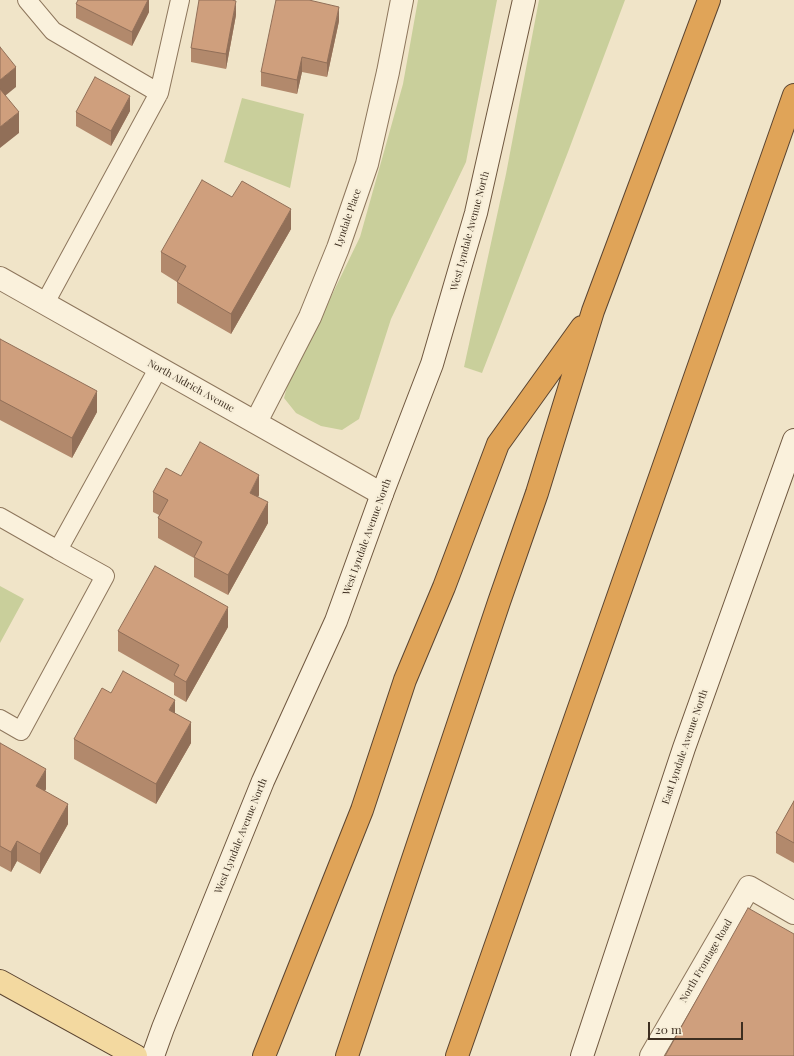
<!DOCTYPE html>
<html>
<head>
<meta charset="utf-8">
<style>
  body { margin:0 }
  #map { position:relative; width:794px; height:1056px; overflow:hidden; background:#f0e4c8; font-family:"Playfair Display",serif }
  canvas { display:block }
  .scale { position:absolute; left:648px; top:1022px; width:95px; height:18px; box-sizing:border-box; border:2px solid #3d2e20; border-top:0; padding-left:5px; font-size:12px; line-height:14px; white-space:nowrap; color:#3d2e20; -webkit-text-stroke:3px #f7eed8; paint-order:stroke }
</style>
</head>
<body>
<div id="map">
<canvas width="794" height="1056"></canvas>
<div class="scale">20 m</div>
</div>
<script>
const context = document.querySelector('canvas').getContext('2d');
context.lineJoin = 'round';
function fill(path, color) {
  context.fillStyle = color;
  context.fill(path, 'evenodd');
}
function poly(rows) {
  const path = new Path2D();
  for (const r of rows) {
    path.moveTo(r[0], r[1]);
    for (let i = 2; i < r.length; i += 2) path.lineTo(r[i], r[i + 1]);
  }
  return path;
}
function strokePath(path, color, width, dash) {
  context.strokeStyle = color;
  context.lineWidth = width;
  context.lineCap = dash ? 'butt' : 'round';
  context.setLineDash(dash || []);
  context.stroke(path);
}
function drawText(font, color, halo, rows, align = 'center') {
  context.font = font + ' "Playfair Display",serif';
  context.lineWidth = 4;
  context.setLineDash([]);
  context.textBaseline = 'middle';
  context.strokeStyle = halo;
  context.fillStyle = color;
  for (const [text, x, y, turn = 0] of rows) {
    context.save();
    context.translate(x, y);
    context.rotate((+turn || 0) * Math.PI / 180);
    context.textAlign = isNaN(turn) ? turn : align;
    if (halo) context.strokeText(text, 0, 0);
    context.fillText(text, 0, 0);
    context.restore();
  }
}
fill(poly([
  [418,0,497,0,466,162,391,319,359,419,342,430,321,426,296,413,284,398,289,379,309,342,360,237,403,84],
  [539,0,625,0,568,152,482,373,464,367,506,174],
  [242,98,304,114,290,188,224,162],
  [0,586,24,599,0,643]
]), '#c9cf9b');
const service = poly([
  [27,0,53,31,159,93,45,303],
  [159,93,180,0],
  [0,517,58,550,159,367],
  [0,719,21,731,105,576,58,550]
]);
const minor = poly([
  [0,278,382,494],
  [256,422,310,317,338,248,367,164,388,72,402,0],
  [651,1056,749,887,794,913]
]);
const secondary = poly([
  [153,1056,163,1028,263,781,336,621,382,494,432,364,476,213,524,0],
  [582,1056,684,748,794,440]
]);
const primary = poly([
  [0,981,136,1056]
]);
const motorway = poly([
  [264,1056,362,810,405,680,444,587,498,444,582,327],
  [347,1056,499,602,537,493,593,311,709,0],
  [457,1056,794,95]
]);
strokePath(service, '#8d765c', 20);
strokePath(minor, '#8d765c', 24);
strokePath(secondary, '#6f573f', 24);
strokePath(primary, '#5b4430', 24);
strokePath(motorway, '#5b4430', 24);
strokePath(service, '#faf1dc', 18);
strokePath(minor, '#faf1dc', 22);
strokePath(secondary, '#faf1dc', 22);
strokePath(primary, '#f3d9a0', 22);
strokePath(motorway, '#e0a458', 22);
fill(poly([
  [149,0,149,12,132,46,76,18,76,4],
  [236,15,226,69,191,62,191,48],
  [339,21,327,77,302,72,297,94,261,86,261,72],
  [130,111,111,146,76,126,76,112],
  [232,197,291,229,231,334,177,303,177,282,161,272,161,252],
  [0,339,97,412,72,458,0,420],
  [181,476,259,495,258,497,268,523,228,595,194,577,194,558,158,538,158,518,159,515,153,512,153,492],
  [228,627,186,702,174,695,174,683,118,651,118,631],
  [111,693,175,714,191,743,156,804,74,759,74,739],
  [0,743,46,789,45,791,68,824,40,874,17,861,11,872,0,866],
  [794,801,794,863,776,853,776,833]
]), '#b2896c');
fill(poly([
  [148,0,149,0,149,12,132,46,132,32],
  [236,1,236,15,226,69,226,54],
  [339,7,339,21,327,77,327,63],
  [302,57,302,72,297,94,297,80],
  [16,67,16,87,0,100,0,80],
  [130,96,130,111,111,146,111,131],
  [19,112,19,133,0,148,0,127],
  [291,209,291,229,231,334,231,314],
  [97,391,97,412,72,458,72,438],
  [259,475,259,495,250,513,250,493],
  [268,502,268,523,228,595,228,575],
  [228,607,228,627,186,702,186,682],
  [175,700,175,720,169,710],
  [191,722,191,743,156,804,156,784],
  [46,769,46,789,36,806,36,786],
  [68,804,68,824,40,874,40,854],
  [17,841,17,861,11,872,11,852]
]), '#916f58');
const building = poly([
  [78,0,148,0,132,32,76,4,78,0],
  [199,0,232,0,236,1,226,54,191,48,199,0],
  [276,0,309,0,339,7,327,63,302,57,297,80,261,72,276,0],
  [0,47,16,67,0,80,0,47],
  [95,77,130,96,111,131,76,112,95,77],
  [0,89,19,112,0,127,0,89],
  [202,180,232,197,242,181,291,209,231,314,177,282,186,266,161,252,202,180],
  [0,339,97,391,72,438,0,400,0,339],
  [200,442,259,475,250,493,268,502,228,575,194,557,202,542,158,518,168,500,153,492,166,468,181,476,200,442],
  [155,566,228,607,186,682,174,675,179,665,118,631,155,566],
  [123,671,175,700,169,710,191,722,156,784,74,739,102,688,111,693,123,671],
  [0,743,46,769,36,786,68,804,40,854,17,841,11,852,0,846,0,743],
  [794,801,794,843,776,833,794,801],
  [748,908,794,934,794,1056,665,1056,748,908]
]);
fill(building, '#cf9f7d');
strokePath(building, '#916f58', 1);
drawText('10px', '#3d2e20', '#f7eed8', [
  ["Lyndale Place",348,218,-71],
  ["West Lyndale Avenue North",470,231,-75],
  ["North Aldrich Avenue",191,386,29],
  ["West Lyndale Avenue North",367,537,-70],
  ["East Lyndale Avenue North",685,747,-71],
  ["West Lyndale Avenue North",241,836,-68],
  ["North Frontage Road",706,961,-60]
]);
</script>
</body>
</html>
